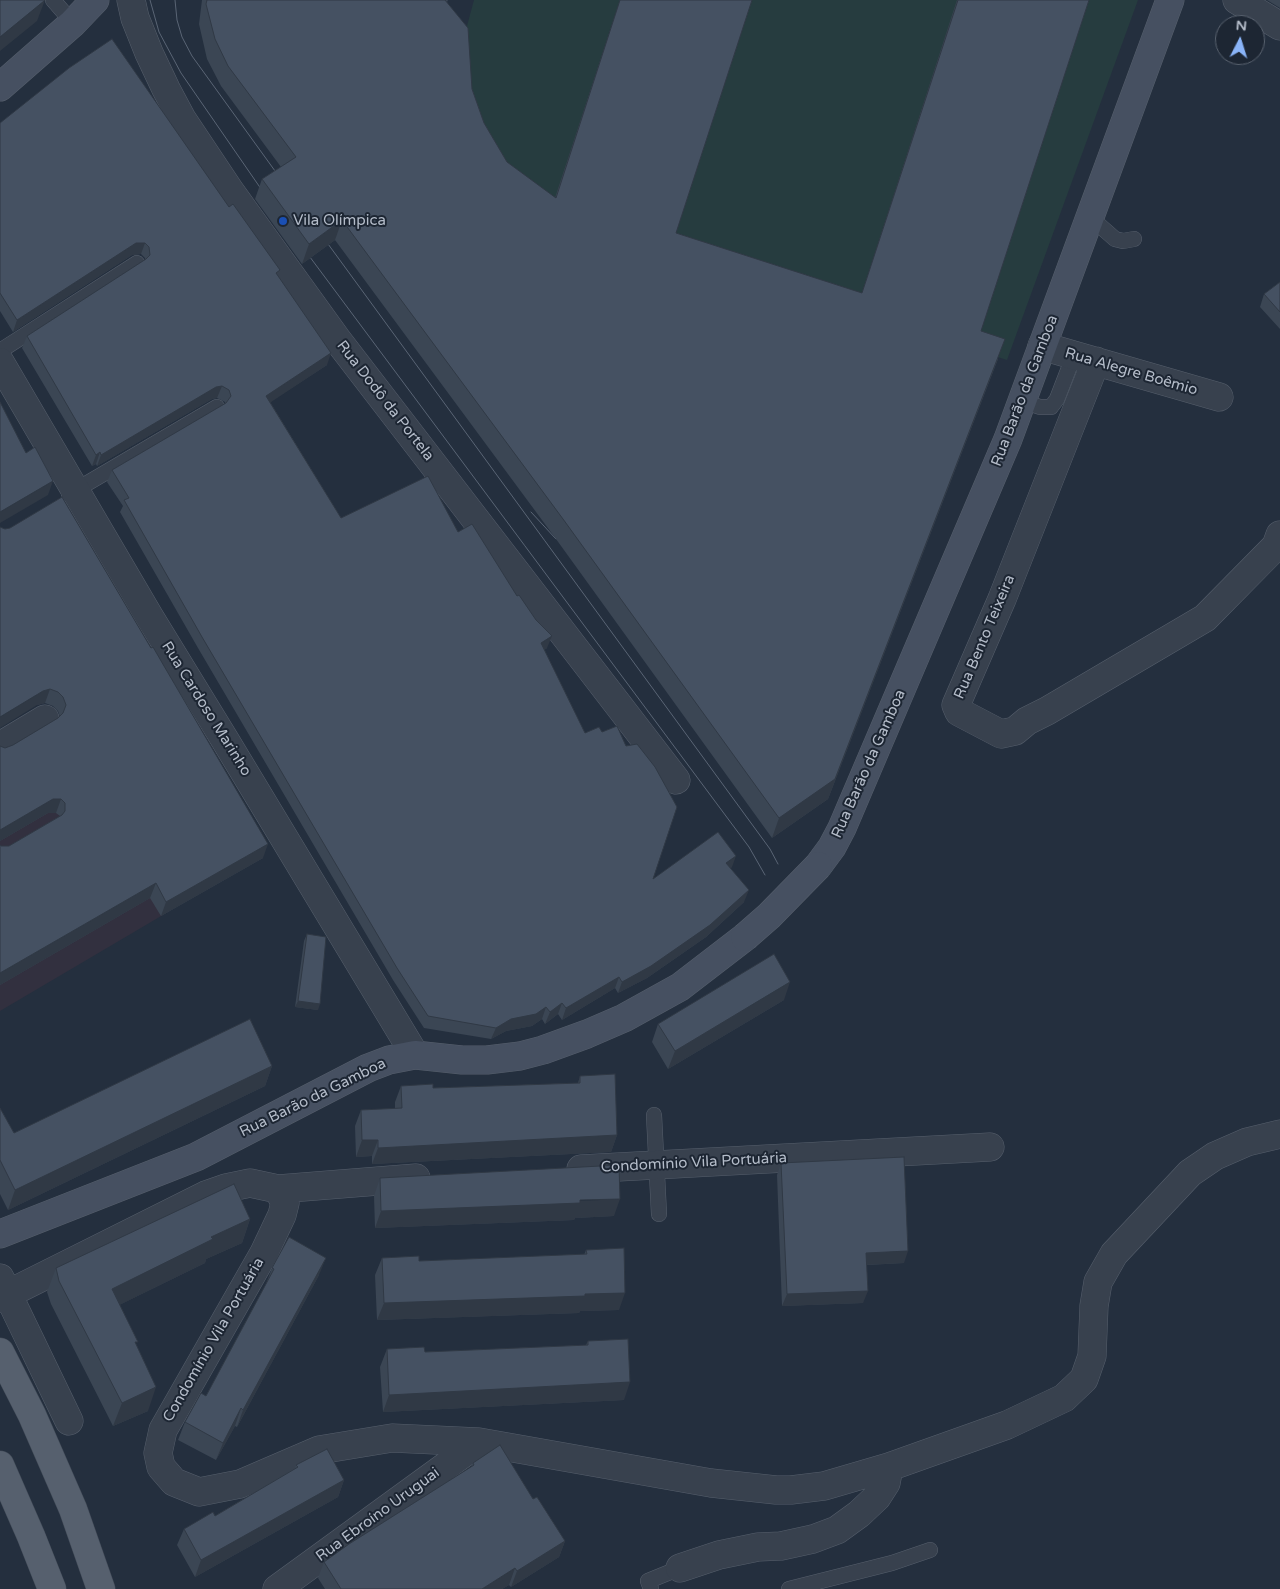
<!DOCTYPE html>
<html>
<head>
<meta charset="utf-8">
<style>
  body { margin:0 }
  #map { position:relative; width:1280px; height:1589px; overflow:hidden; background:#242f3e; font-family:"Varela Round",sans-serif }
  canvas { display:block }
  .north { position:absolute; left:1215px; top:15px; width:50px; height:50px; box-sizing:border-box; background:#1d2633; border:1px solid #59626f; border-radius:50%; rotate:5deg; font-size:14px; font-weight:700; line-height:20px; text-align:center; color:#b4bcc9 }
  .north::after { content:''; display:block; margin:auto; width:18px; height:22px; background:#8ab4f8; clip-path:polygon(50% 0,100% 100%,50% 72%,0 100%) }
</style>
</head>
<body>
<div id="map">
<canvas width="1280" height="1589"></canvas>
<div class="north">N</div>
</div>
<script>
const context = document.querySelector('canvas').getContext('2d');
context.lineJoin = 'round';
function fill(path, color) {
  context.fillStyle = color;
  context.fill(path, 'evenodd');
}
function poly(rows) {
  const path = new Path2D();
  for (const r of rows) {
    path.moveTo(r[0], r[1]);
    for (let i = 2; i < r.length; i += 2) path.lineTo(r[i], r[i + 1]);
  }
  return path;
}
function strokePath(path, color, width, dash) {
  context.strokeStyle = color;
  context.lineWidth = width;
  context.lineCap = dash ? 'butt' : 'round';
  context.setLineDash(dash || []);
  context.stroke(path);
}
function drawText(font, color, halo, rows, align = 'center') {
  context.font = font + ' "Varela Round",sans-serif';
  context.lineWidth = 4;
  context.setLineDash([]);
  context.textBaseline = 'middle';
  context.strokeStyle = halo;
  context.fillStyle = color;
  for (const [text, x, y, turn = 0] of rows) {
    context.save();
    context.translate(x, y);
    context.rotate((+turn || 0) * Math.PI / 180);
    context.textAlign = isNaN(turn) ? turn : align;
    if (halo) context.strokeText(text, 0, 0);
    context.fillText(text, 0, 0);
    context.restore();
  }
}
fill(poly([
  [97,780,168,912,0,1011,0,838]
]), '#32303f');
fill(poly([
  [474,0,1138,0,1007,360,541,212,477,143,461,48]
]), '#263c3f');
const lane = poly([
  [53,0,73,23],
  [1090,217,1115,239,1123,241,1134,239],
  [0,351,137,263],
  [1022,401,1040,407,1051,407,1057,399,1074,355],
  [69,494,217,407],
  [654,1115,659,1214],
  [651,1589,648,1581,680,1568],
  [789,1589,892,1563,930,1550]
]);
const street = poly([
  [131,0,135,18,149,53,166,89,182,119,230,191,336,338,676,780],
  [1237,0,1280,26],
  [1042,346,1219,397],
  [1096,361,1002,599,956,705,959,712,1001,734,1015,731,1027,721,1047,711,1205,618,1276,546,1280,535],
  [0,362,149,616,225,740,415,1055],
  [0,746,45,719],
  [581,1169,990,1147],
  [278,1189,285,1203,282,1215,264,1253,163,1430,158,1453,161,1467,174,1482,199,1492,240,1484,319,1450,392,1438,479,1442,711,1483,776,1490,791,1490,824,1486,889,1467,1007,1425,1064,1398,1084,1379,1092,1356,1094,1306,1098,1282,1114,1254,1190,1173,1215,1156,1247,1142,1280,1134],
  [0,1278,69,1421],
  [0,1298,206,1195,226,1188,250,1183,278,1189,416,1178],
  [680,1568,719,1555,758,1547,781,1546,813,1539,837,1530,859,1514,877,1497,886,1483,889,1467],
  [277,1589,479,1442]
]);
const secondary = poly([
  [0,87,73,23,95,0],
  [818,866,832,847,842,828,1008,439,1170,0],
  [0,1234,196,1157,368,1068,389,1060,415,1055,462,1060,487,1060,520,1056,543,1050,587,1034,624,1018,680,987,745,937]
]);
const primary = poly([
  [0,1352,32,1415,73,1509,101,1589],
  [0,1465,31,1536,52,1589]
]);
strokePath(lane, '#565f6c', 16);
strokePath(street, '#565f6c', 29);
strokePath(secondary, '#565f6c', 29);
strokePath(primary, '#414a57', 29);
strokePath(lane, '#38414e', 15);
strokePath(street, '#38414e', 28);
strokePath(secondary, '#465061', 28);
strokePath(primary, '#56606e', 28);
strokePath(poly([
  [150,0,159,32,181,73,268,199],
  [175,0,177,20,182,37,192,56,283,182],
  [320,233,770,849,778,864],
  [301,245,749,847,765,875],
  [531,512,556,539]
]), '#5a6575', 1);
const secondaryBridge = poly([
  [745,937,769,916,818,866]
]);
strokePath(secondaryBridge, '#565f6c', 29, []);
strokePath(secondaryBridge, '#465061', 28);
fill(poly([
  [202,0,448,0,447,2,472,89,484,123,507,162,555,198,620,0,752,0,676,233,862,293,957,0,1089,0,981,331,998,359,828,799,772,838,556,539,335,240,302,264,255,199,262,179,281,167,221,86,207,59,199,24],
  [1267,0,1280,0,1280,8],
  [0,123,278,276,327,365,270,402,341,518,458,532,547,648,544,650,653,879,732,867,730,868,744,902,706,937,647,978,618,993,615,988,562,1020,558,1014,545,1024,542,1019,532,1026,506,1031,491,1039,424,1028,393,980,198,648,120,512,123,506,107,482,112,470,225,404,225,402,217,398,212,399,97,466,96,464,92,466,22,348,27,336,145,260,145,258,141,254,132,255,13,332,0,311],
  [1280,282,1280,329,1260,307,1264,294],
  [0,527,263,858,161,916,150,898,0,985,0,845,1,846,9,846,60,816,56,813,48,813,0,841,0,746,5,748,13,745,60,717,58,711,53,706,45,703,37,705],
  [307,934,318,1010,295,1007,304,941],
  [784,1000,668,1069,652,1042,658,1024],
  [272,1066,265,1086,8,1210,0,1194,0,1108,14,1133],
  [580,1076,617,1135,611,1152,372,1164,372,1156,356,1157,355,1126,361,1110,395,1109,395,1102,401,1086,433,1088,578,1083],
  [781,1163,904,1263,867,1265,863,1303,782,1306,777,1175],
  [380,1178,614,1216,575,1218,574,1220,375,1228,374,1196],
  [250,1219,242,1243,206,1259,205,1263,119,1305,136,1345,148,1411,113,1426,51,1304,47,1292,56,1268],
  [586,1250,619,1310,580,1311,579,1313,377,1320,375,1275,382,1258,419,1261,584,1255],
  [272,1268,319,1275,237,1427,235,1426,216,1460,178,1440,185,1422,206,1396,266,1284],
  [588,1341,624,1400,383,1412,380,1367,387,1349,425,1352,586,1345],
  [473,1463,533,1499,565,1541,559,1557,511,1587,509,1585,502,1589,325,1589,318,1578,324,1562,471,1467],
  [296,1465,344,1480,338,1497,195,1577,177,1545,184,1529,215,1516,295,1468]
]), '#3b4654');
fill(poly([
  [45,0,37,21,0,51,0,37],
  [342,220,335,240,302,264,309,244],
  [136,243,145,243,141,254,132,255,13,332,17,320],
  [1005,339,828,799,772,838,779,818],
  [331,353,327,365,262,408,266,396],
  [222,386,217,398,212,399,97,466,101,455,216,387],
  [100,452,96,464,92,466,96,455],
  [53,481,48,495,0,523,0,512],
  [552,636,547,648,537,655,541,643],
  [50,689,45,703,37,705,0,728,0,717,43,691],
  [53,799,61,799,56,813,48,813,0,841,0,830],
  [268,844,263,858,161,916,166,902],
  [736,856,732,867,722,875,726,863],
  [156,883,150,898,0,985,0,973],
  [749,890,744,902,706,937,647,978,618,993,622,982],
  [619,977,615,988,562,1020,566,1008],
  [790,982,784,1000,668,1069,675,1051],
  [298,1001,320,1004,318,1010,295,1007],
  [562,1003,558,1014,545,1024,550,1012],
  [546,1007,542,1019,532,1026,506,1031,491,1039,496,1028,511,1019],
  [272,1066,265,1086,8,1210,15,1190],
  [617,1135,611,1152,372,1164,378,1148],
  [362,1140,378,1140,372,1156,356,1157],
  [620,1199,614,1216,575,1218,574,1220,375,1228,381,1211],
  [250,1219,242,1243,206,1259,205,1263,103,1313,112,1289,211,1237],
  [908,1251,904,1263,862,1265,866,1253],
  [326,1258,319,1275,237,1427,243,1410],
  [868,1291,863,1303,782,1306,787,1294],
  [625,1293,619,1310,580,1311,579,1313,377,1320,384,1303,585,1294],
  [630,1382,624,1400,383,1412,389,1395],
  [156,1387,148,1411,113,1426,122,1403],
  [241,1408,235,1426,216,1460,223,1443],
  [344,1480,338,1497,195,1577,201,1560],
  [565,1541,559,1557,511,1587,517,1571],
  [515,1568,509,1585,502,1589,482,1589]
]), '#303945');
const building = poly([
  [0,0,45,0,44,1,0,37,0,0],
  [207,0,445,0,468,28,472,89,484,123,507,162,556,198,620,0,752,0,676,233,862,293,958,0,1089,0,981,331,1005,339,835,779,779,818,563,519,342,220,309,244,262,179,296,157,228,66,215,39,206,4,207,0],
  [112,39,229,207,233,204,280,270,276,273,331,353,266,396,341,518,428,476,458,532,472,524,517,596,519,595,536,620,552,636,541,643,585,733,599,727,602,732,617,726,626,746,637,744,655,767,677,807,653,879,718,832,736,856,726,863,749,890,710,925,651,966,622,982,619,977,566,1008,562,1003,550,1012,546,1007,536,1014,511,1019,496,1028,428,1016,397,968,202,637,124,500,129,498,112,470,226,403,231,396,229,390,222,386,216,387,101,455,100,452,96,455,27,336,146,259,150,255,149,247,145,243,136,243,17,320,0,293,0,123,69,68,112,39],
  [1280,282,1280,312,1264,294,1280,282],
  [0,402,26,453,35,447,53,481,0,512,0,402],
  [62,497,151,648,153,647,164,666,268,844,166,902,156,883,0,973,0,845,1,846,9,846,62,815,65,811,65,803,61,799,53,799,0,830,0,746,5,748,13,745,58,718,63,713,66,705,63,697,58,692,50,689,43,691,0,717,0,527,5,529,10,528,62,497],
  [307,934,326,937,320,1004,298,1001,307,934],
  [774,954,790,982,675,1051,658,1024,774,954],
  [250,1019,272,1066,15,1190,0,1160,0,1108,14,1133,250,1019],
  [615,1074,617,1135,378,1148,378,1140,362,1140,361,1110,402,1108,401,1086,433,1084,433,1088,580,1083,580,1076,615,1074],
  [904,1157,908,1251,866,1253,868,1291,787,1294,781,1163,904,1157],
  [619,1165,620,1199,580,1200,580,1203,381,1211,380,1178,619,1165],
  [234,1184,250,1219,211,1237,213,1239,112,1289,138,1342,135,1342,156,1387,122,1403,59,1281,56,1268,234,1184],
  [289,1237,326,1258,243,1410,241,1408,223,1443,185,1422,201,1393,206,1396,274,1269,272,1268,289,1237],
  [624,1248,625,1293,585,1294,585,1296,384,1303,382,1258,419,1256,419,1261,587,1254,586,1250,624,1248],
  [628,1339,630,1382,389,1395,387,1349,424,1347,425,1352,588,1345,588,1341,628,1339],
  [500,1445,533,1499,537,1497,565,1541,517,1571,515,1568,482,1589,341,1589,324,1562,349,1544,474,1465,473,1463,500,1445],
  [327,1449,344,1480,201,1560,184,1529,213,1512,215,1516,298,1467,296,1465,327,1449]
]);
fill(building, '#455162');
strokePath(building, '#303945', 1);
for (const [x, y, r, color] of [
  [283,221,5,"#1a4fb4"]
]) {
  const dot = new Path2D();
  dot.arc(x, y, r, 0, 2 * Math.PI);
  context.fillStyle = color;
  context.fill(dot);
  strokePath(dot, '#1d2633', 2);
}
drawText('15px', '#b4bcc9', '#1d2633', [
  ["Vila Olímpica",293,221]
], 'left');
drawText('15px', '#b4bcc9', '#1d2633', [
  ["Rua Alegre Boêmio",1131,372,16],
  ["Rua Barão da Gamboa",1025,391,-69],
  ["Rua Dodô da Portela",385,401,52],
  ["Rua Bento Teixeira",985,637,-67],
  ["Rua Cardoso Marinho",206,709,58],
  ["Rua Barão da Gamboa",869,764,-66],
  ["Rua Barão da Gamboa",313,1098,-26],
  ["Condomínio Vila Portuária",694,1163,-3],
  ["Condomínio Vila Portuária",214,1340,-60],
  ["Rua Ebroíno Uruguai",378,1515,-36]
]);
</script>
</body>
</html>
